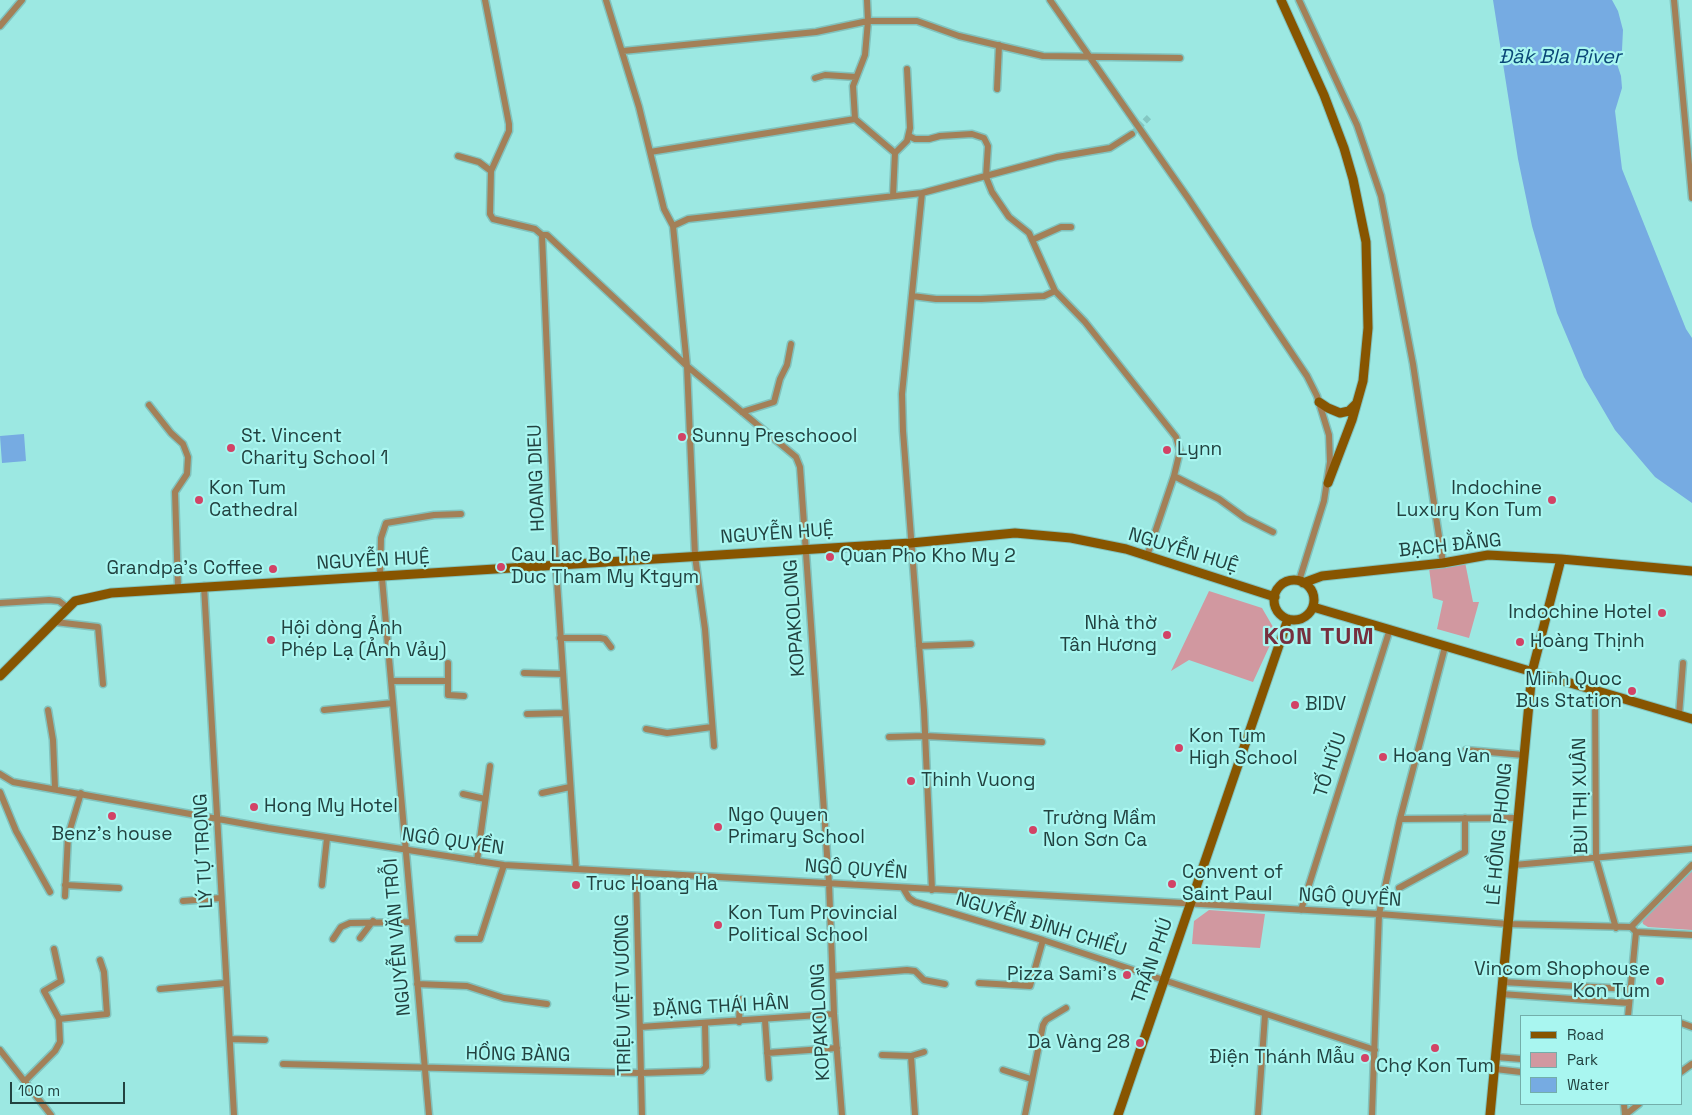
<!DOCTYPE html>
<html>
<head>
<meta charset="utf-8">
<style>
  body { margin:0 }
  #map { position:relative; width:1692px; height:1115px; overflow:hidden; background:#9ce8e2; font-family:"Space Grotesk",sans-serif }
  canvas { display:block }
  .legend { position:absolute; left:1520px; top:1015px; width:162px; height:90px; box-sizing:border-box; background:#a9f6f0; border:1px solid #73aeaa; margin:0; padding:6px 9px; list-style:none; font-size:15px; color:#224240 }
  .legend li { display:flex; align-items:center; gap:10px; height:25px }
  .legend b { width:25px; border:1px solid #73aeaa }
  .scale { position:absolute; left:10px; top:1082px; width:115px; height:22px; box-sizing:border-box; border:2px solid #224240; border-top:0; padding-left:6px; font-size:15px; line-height:18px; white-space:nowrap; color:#224240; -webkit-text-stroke:4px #a9f6f0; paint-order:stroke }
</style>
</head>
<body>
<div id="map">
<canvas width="1692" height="1115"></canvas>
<ul class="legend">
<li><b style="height:6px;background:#875500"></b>Road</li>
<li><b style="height:14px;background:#d198a0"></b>Park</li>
<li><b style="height:14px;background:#76abe2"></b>Water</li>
</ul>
<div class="scale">100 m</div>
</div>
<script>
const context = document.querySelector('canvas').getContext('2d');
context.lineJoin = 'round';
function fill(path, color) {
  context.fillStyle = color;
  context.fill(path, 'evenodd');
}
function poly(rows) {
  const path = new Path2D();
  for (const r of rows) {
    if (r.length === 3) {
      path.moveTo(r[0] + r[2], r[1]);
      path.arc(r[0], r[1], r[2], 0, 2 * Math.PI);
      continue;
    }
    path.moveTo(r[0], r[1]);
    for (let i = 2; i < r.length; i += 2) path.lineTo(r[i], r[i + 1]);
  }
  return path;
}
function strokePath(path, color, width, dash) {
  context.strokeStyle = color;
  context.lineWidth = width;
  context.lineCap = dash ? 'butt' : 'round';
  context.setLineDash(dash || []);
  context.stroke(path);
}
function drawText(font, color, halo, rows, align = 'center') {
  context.font = font + ' "Space Grotesk",sans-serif';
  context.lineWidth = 4.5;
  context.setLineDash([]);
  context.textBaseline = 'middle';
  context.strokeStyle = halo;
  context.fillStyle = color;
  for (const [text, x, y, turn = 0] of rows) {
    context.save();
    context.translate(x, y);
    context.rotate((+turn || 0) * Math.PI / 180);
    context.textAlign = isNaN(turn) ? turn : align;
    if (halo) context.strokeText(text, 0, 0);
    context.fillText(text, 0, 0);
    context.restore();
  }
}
fill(poly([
  [1465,562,1473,602,1479,602,1469,638,1437,629,1443,601,1433,598,1429,568],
  [1209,591,1262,608,1276,632,1253,682,1189,660,1171,671],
  [1692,871,1692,930,1648,927,1643,924,1642,920],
  [1209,910,1265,914,1260,948,1192,944,1194,921]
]), '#d198a0');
fill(poly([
  [1493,0,1612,0,1618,11,1623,30,1622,50,1617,64,1621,76,1622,88,1615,111,1622,169,1686,329,1692,338,1692,503,1655,477,1615,430,1584,377,1557,313,1532,226,1518,159],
  [24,434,26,461,2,463,0,436]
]), '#76abe2');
strokePath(poly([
  [1132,134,1150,116]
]), '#84c7c2', 6, [6, 3]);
const street = poly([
  [485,0,509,124,509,131,491,171,490,214,493,219,535,229,542,235,547,235,687,366,796,457,800,467,829,883,834,1014,842,1115],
  [606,0,639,107,664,209,673,226,687,366,695,556,705,629,714,746],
  [867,0,868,21,865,55,853,86,855,119,895,153,893,196],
  [1050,0,1188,198,1307,376,1317,396,1329,435,1330,462,1324,501,1299,581],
  [1299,0,1357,125,1381,196,1413,364,1443,563],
  [1674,0,1692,198],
  [0,26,22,0],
  [623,51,816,32,868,21,917,21,959,36,1043,56,1180,58],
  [815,78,825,75,856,77],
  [997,89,999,45],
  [909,136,915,139,929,139,940,136,972,134,984,138,988,146,986,177,992,192,1009,217,1029,233,1055,291,1085,322,1176,437,1180,451,1174,476,1147,556],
  [650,152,855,119],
  [895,153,907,141,910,128,907,69],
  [458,156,479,162,491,171],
  [922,193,902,394,903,431,924,710,932,890],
  [673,226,688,219,922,193,1057,157,1110,148,1132,134],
  [542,235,556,566,576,869],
  [1032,240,1061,227,1071,227],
  [912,296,936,299,981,299,1044,296,1055,291],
  [149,405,171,433,183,444,188,457,187,474,175,492,178,588],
  [742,412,774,402,780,379,787,365,791,344],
  [1174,476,1219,499,1245,518,1273,532],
  [380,578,381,538,386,523,434,515,461,514],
  [382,578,429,1115],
  [204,586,234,1115],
  [0,603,49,600,59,601,68,608],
  [55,622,98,627,103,684],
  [560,638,600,638,605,639,611,647],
  [919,646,971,644],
  [448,663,448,695,464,696],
  [524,673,563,674],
  [391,681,447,681],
  [1595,691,1596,858,1616,928],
  [48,710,53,740,55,788],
  [324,710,393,703],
  [527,714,565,713],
  [1679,715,1683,663],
  [646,729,667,733,712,727],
  [889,737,925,736,1042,742],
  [1466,750,1524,755],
  [0,774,13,782,268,828,504,865,1379,914,1508,924,1631,927,1692,865],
  [0,792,16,831,50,892],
  [542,793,570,787],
  [463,794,485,799],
  [1400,819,1518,818],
  [477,861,490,766],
  [1514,865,1692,849],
  [636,874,642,1115],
  [65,885,119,888],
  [322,885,327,838],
  [903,888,909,898,915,902,1043,940,1375,1050],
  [1399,888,1465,852,1465,818],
  [65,896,68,836,81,793],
  [183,901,221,898],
  [1301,910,1390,629],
  [1636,932,1692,935],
  [360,938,373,921],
  [333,939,341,927,350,923,412,922],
  [458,939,480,939,504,865],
  [834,976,907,970,915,971,924,980,945,984],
  [1502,982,1630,989],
  [979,983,1030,986,1043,940],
  [417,984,467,986,504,998,547,1004],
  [160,989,226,983],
  [1501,994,1629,1003],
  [1628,1016,1636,932,1631,927],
  [59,1019,107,1014,104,972,100,960],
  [765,1020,769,1078],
  [739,1022,740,999],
  [1681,1023,1692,1027],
  [640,1027,834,1014],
  [230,1039,265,1040],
  [0,1050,51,1115],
  [767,1053,837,1048],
  [882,1055,911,1056,924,1052],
  [911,1056,915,1115],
  [1496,1057,1521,1059],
  [283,1064,641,1073,702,1071,706,1067,705,1024],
  [1495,1069,1521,1072],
  [1003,1070,1031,1079],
  [1681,1072,1692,1064],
  [25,1081,55,1051,60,1042,59,1019,44,991,61,981,54,949],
  [1624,1104,1625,1115],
  [1025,1115,1043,1025,1046,1020,1066,1008],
  [1258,1115,1265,1015],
  [1372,1115,1379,914,1400,819,1445,647],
  [1625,1115,1639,1104]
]);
const secondary = poly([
  [1281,0,1324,95,1344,148,1353,179,1366,242,1368,328,1363,381,1352,420,1328,483],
  [1319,402,1328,408,1340,413,1349,411,1356,404],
  [1294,600,20],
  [1303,583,1322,576,1443,563,1488,555,1561,559,1692,571],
  [1313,607,1692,719],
  [0,676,75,601,111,593,911,543,1015,533,1071,538,1126,549,1275,597],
  [1118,1115,1288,619],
  [1490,1115,1532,672,1561,559]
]);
strokePath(street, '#81c3be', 9);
strokePath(secondary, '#81c3be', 11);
strokePath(street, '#a38058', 6);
strokePath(secondary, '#875500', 9);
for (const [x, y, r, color] of [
  [682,437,5,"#d24366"],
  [231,448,5,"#d24366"],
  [1167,450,5,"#d24366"],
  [199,500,5,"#d24366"],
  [1552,500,5,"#d24366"],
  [830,557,5,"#d24366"],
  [501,567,5,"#d24366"],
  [273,569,5,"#d24366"],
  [1662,613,5,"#d24366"],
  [1167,635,5,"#d24366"],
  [271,640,5,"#d24366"],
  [1520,642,5,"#d24366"],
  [1632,691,5,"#d24366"],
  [1295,705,5,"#d24366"],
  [1179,748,5,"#d24366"],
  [1383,757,5,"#d24366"],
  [911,781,5,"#d24366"],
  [254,807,5,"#d24366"],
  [112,816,5,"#d24366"],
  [718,827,5,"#d24366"],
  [1033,830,5,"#d24366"],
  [1172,884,5,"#d24366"],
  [576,885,5,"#d24366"],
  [718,925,5,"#d24366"],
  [1127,975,5,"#d24366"],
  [1660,981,5,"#d24366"],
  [1140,1043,5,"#d24366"],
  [1435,1048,5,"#d24366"],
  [1365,1058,5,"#d24366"]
]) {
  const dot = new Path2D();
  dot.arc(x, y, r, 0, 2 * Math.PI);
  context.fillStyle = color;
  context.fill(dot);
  strokePath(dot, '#a9f6f0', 2);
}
drawText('19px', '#224240', '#a9f6f0', [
  ["St. Vincent",241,437],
  ["Charity School 1",241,459],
  ["Sunny Preschoool",692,437],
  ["Lynn",1177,450],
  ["Kon Tum",209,489],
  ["Cathedral",209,511],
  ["Indochine",1542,489,"right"],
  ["Luxury Kon Tum",1542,511,"right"],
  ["Cau Lac Bo The",511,556],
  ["Duc Tham My Ktgym",511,578],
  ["Quan Pho Kho My 2",840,557],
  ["Grandpa's Coffee",263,569,"right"],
  ["Indochine Hotel",1652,613,"right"],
  ["Nhà thờ",1157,624,"right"],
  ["Tân Hương",1157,646,"right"],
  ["Hội dòng Ảnh",281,629],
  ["Phép Lạ (Ảnh Vảy)",281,651],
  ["Hoàng Thịnh",1530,642],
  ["Minh Quoc",1622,680,"right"],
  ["Bus Station",1622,702,"right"],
  ["BIDV",1305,705],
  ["Kon Tum",1189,737],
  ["High School",1189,759],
  ["Hoang Van",1393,757],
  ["Thinh Vuong",921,781],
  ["Hong My Hotel",264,807],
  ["Ngo Quyen",728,816],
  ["Primary School",728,838],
  ["Trường Mầm",1043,819],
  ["Non Sơn Ca",1043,841],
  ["Benz's house",112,835,"center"],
  ["Convent of",1182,873],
  ["Saint Paul",1182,895],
  ["Truc Hoang Ha",586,885],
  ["Kon Tum Provincial",728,914],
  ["Political School",728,936],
  ["Vincom Shophouse",1650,970,"right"],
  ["Kon Tum",1650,992,"right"],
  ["Pizza Sami's",1117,975,"right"],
  ["Da Vàng 28",1130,1043,"right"],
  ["Điện Thánh Mẫu",1355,1058,"right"],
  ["Chợ Kon Tum",1435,1067,"center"]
], 'left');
drawText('19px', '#224240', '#a9f6f0', [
  ["HOANG DIEU",537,478,-92],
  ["NGUYỄN HUỆ",777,534,-4],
  ["BẠCH ĐẰNG",1450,546,-6],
  ["NGUYỄN HUỆ",1183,551,17],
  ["NGUYỄN HUỆ",373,561,-3],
  ["KOPAKOLONG",795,618,-94],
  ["TỐ HỮU",1331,765,-72],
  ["BÙI THỊ XUÂN",1581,796,-91],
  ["LÊ HỒNG PHONG",1500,834,-85],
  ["NGÔ QUYỀN",453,842,8],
  ["LÝ TỰ TRỌNG",204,851,-93],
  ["NGÔ QUYỀN",856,870,4],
  ["NGÔ QUYỀN",1350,898,3],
  ["NGUYỄN ĐÌNH CHIỂU",1041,925,17],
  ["NGUYỄN VĂN TRỖI",398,937,-95],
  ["TRẦN PHÚ",1153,961,-71],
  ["TRIỆU VIỆT VƯƠNG",624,995,-91],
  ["ĐẶNG THÁI HÂN",721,1007,-3],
  ["KOPAKOLONG",821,1022,-93],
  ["HỒNG BÀNG",518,1055,1]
]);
drawText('italic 20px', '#0a4677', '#a9f6f0', [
  ["Đăk Bla River",1560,58]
]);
context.letterSpacing = '1px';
drawText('bold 24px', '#762f3e', '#a9f6f0', [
  ["KON TUM",1319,637]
]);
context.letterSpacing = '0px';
</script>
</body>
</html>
